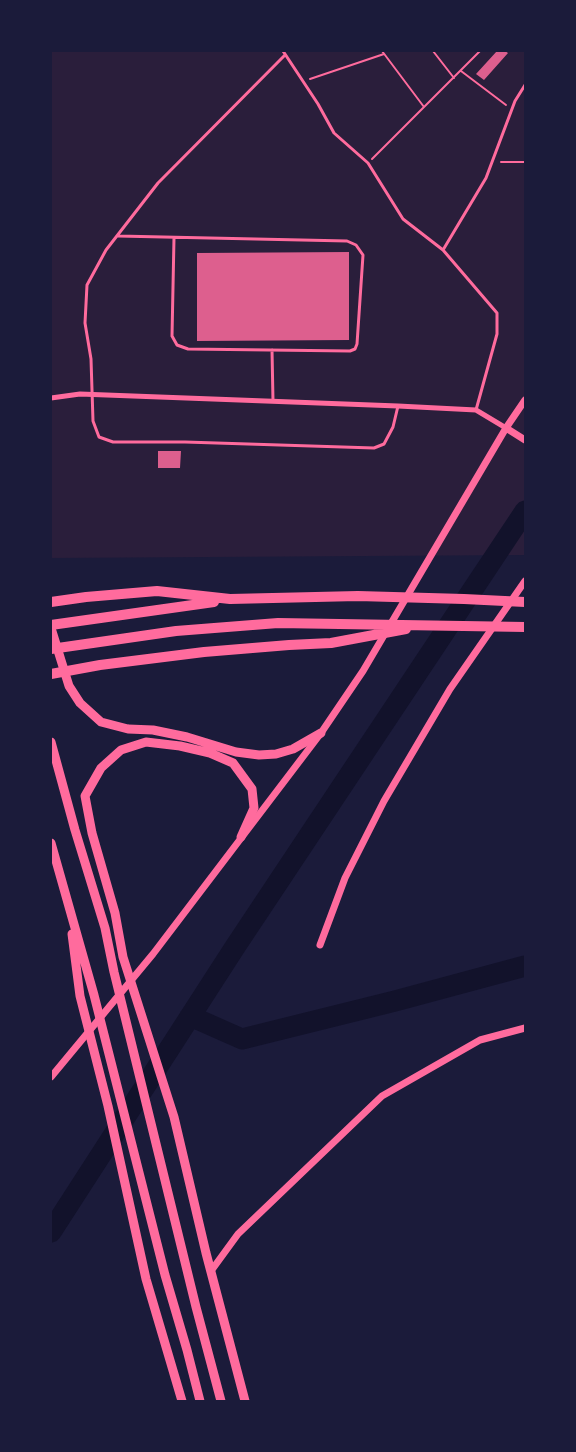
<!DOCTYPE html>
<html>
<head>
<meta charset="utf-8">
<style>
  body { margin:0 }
  #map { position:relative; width:576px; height:1452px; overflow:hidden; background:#1b1b3a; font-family:Cabin,sans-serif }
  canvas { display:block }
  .frame { position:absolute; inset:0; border:52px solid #1b1b3a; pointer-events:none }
</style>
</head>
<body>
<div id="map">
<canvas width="576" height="1452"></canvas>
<div class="frame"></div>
</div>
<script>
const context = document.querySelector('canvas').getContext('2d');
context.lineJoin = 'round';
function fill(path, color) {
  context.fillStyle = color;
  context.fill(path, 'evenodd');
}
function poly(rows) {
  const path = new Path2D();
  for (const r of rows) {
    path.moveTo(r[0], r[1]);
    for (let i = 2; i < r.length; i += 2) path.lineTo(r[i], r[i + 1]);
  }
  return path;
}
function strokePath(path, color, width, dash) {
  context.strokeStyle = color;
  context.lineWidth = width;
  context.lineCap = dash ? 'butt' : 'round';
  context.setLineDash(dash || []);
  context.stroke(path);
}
fill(poly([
  [51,51,525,51,525,555,51,558]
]), '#2a1e3b');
strokePath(poly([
  [190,1016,242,1039,395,1001,525,966],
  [51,1232,235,947,525,511]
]), '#12122b', 21);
fill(poly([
  [497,51,505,51,508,53,484,80,476,74],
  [349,252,349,340,197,341,197,253],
  [158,451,181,451,180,468,158,468]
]), '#dd5f8e');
strokePath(poly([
  [382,51,424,107],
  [433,51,454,78],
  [461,71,506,105],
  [310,79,384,54],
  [372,159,480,51],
  [501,162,525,162]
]), '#ff6b9d', 2);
strokePath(poly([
  [283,51,318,104,334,133,368,163,403,219,443,250,497,313,497,334,476,410],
  [285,55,158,183,106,250,87,285,85,323,91,359,93,421,99,437,113,442,185,442,374,448,384,444,393,427,398,406],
  [118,236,347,241,356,245,363,255,357,344,355,349,350,351,188,349,177,345,172,336,174,238],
  [443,250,486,178,515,101,525,85],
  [272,350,273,401]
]), '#ff6b9d', 3);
strokePath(poly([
  [51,398,80,394,398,406,476,410,506,428]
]), '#ff6b9d', 5);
strokePath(poly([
  [506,428,525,440],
  [320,945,345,878,384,801,450,689,525,581],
  [51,1077,153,954,321,733,363,671,506,428,525,400],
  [211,1271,238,1234,382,1096,480,1040,525,1028]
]), '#ff6b9d', 7);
strokePath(poly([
  [51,628,69,686,80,703,101,722,128,729,153,730,187,737,236,752,259,755,276,754,293,749,321,733],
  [51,742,75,830,105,928,114,972,196,1307,221,1401],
  [241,837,254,808,252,789,233,763,210,753,180,746,146,742,121,750,101,768,85,796,92,833,115,913,123,957,174,1117,206,1253,245,1401],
  [51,843,94,995,165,1275,187,1350,200,1401],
  [72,934,80,996,108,1106,146,1279,182,1401]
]), '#ff6b9d', 9);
strokePath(poly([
  [51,602,86,597,157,591,230,599,358,596,464,599,525,602],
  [51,625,214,602],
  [51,649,176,631,278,623,525,627],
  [51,674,100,665,204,652,289,645,331,643,406,629]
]), '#ff6b9d', 10);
</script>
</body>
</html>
